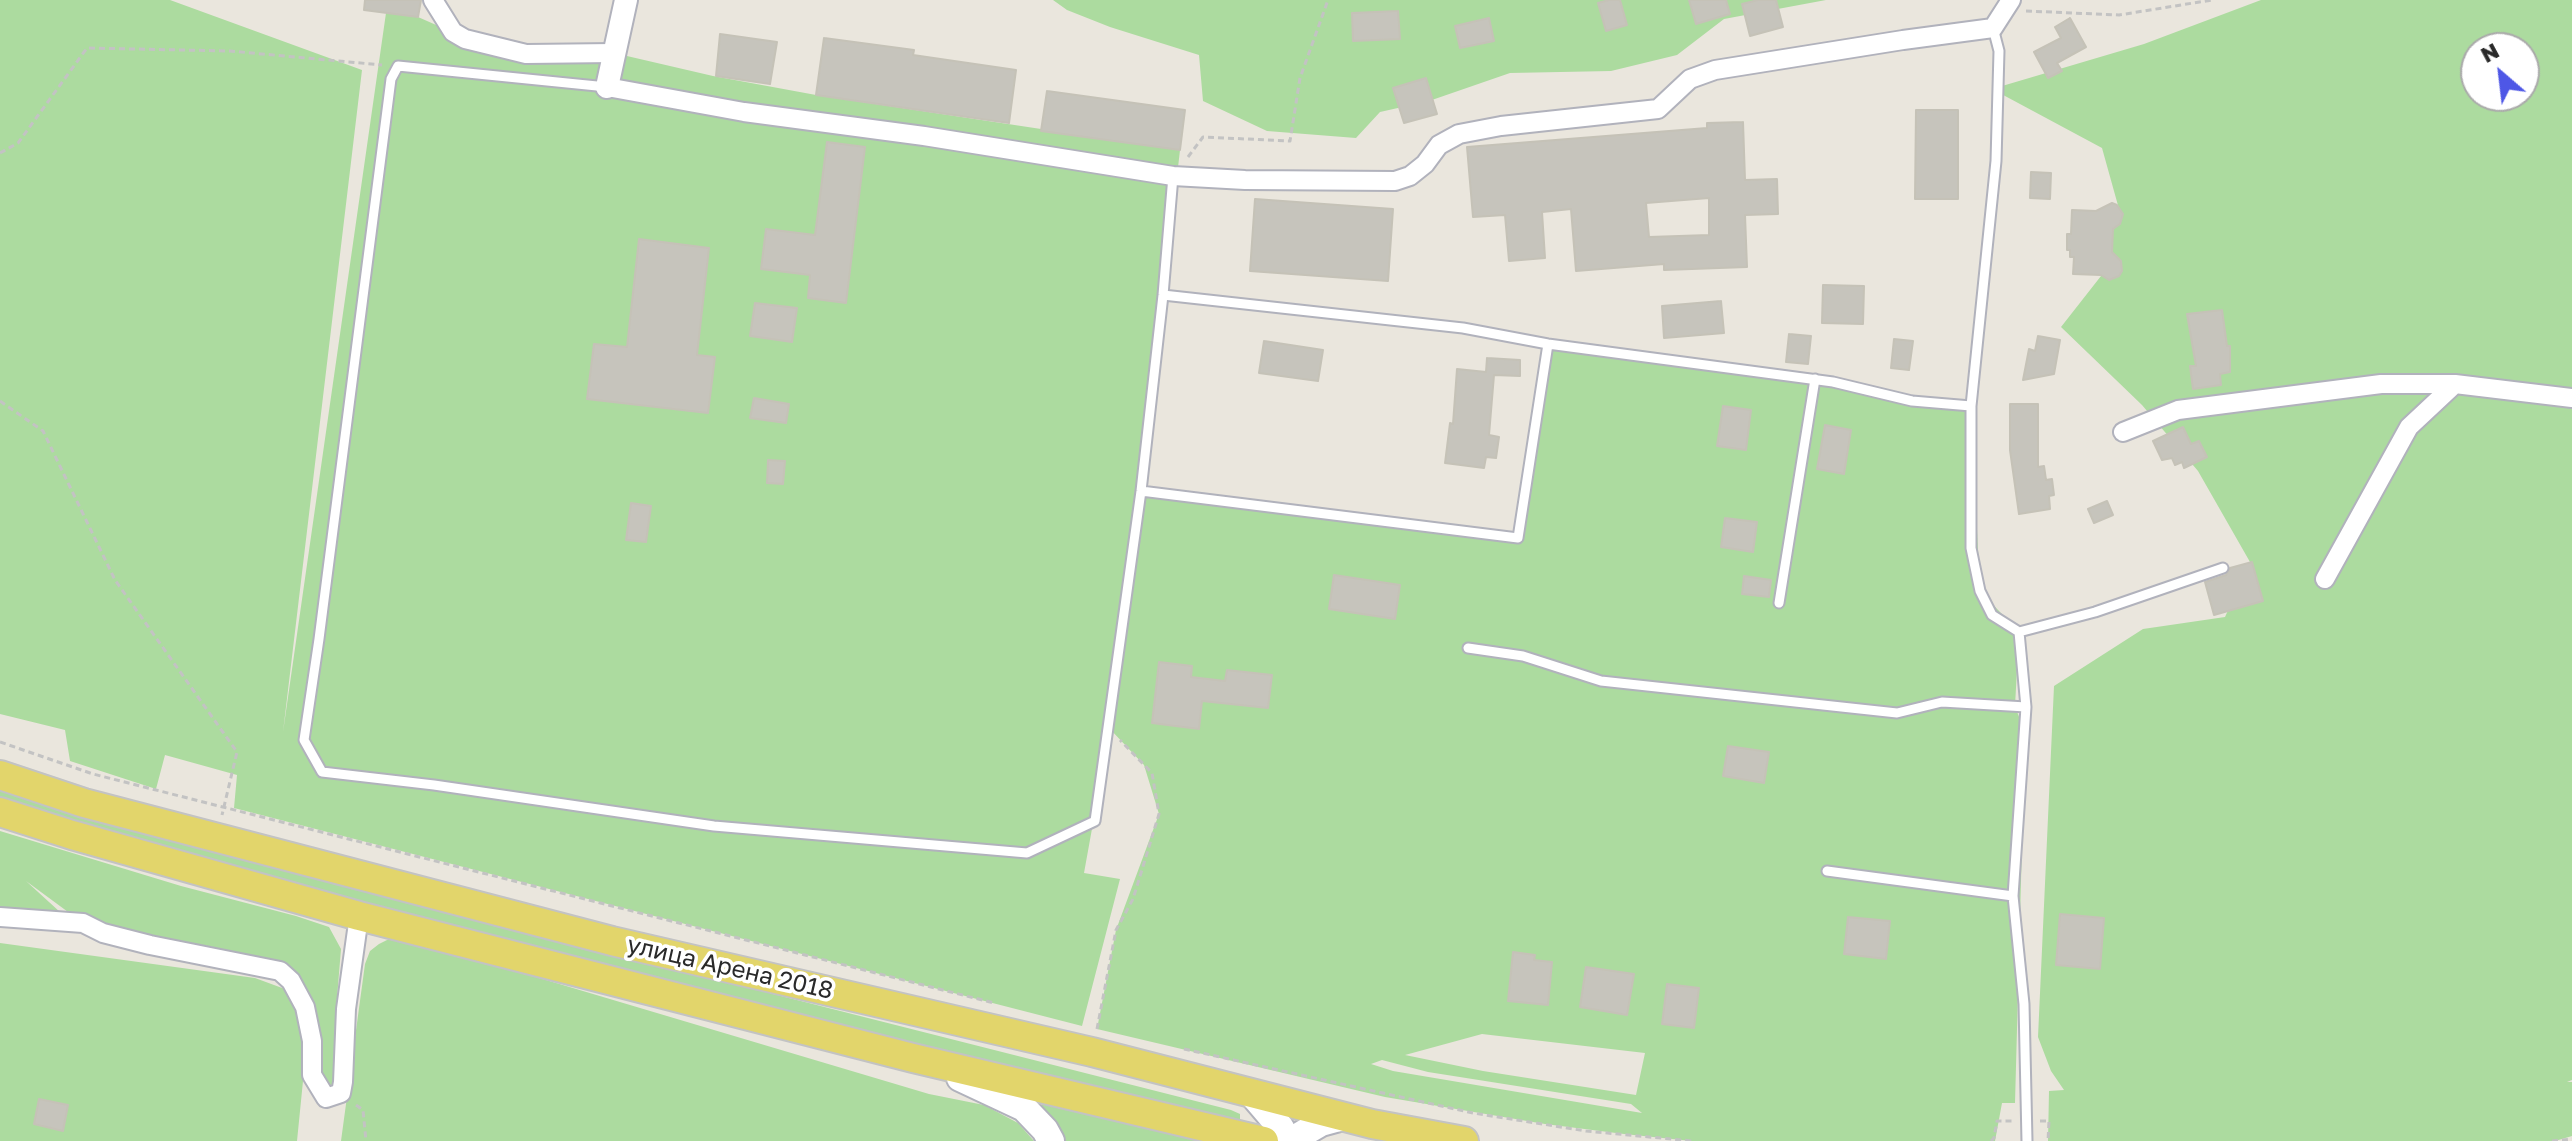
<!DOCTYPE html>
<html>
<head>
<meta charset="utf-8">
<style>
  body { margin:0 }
  #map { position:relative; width:2572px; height:1141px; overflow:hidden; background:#eae6dd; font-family:"Golos Text",sans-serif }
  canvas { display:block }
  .north { position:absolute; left:2460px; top:32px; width:80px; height:80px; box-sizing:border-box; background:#fff; border:2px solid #aaa; border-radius:50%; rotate:332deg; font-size:22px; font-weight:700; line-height:32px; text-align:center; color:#2a2a2a }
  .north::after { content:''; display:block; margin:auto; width:28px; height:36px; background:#4e57e6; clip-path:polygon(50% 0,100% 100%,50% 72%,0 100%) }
</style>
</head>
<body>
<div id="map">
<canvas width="2572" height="1141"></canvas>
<div class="north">N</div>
</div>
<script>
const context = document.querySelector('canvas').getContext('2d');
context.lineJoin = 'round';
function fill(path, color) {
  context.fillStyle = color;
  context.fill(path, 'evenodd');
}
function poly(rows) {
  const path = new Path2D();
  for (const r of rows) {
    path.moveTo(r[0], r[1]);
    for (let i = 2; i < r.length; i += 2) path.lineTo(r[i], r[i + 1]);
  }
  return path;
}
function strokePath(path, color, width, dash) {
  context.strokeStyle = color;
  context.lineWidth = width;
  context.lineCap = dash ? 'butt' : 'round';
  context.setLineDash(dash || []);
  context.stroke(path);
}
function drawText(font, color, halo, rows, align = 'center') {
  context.font = font + ' "Golos Text",sans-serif';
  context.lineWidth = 7;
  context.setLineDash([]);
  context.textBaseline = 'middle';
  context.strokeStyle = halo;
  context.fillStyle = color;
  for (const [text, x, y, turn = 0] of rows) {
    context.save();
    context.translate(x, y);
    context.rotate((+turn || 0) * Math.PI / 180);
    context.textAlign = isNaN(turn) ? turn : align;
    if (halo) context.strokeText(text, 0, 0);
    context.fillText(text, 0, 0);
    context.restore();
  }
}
fill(poly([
  [0,0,170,0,362,70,283,732,386,13,418,17,477,43,614,53,713,76,816,95,1180,150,1141,491,1518,538,1548,344,1815,379,1971,406,1980,591,2019,632,2015,706,2025,733,2015,1103,2002,1103,1995,1141,1692,1141,1624,1134,1545,1124,1385,1097,1097,1029,1116,930,1159,814,1144,765,1110,729,1084,873,1120,879,1082,1026,234,808,237,775,165,755,156,789,70,761,65,730,0,714],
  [1482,1034,1645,1053,1636,1095,1483,1071,1405,1055],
  [1382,1060,1428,1072,1631,1104,1642,1113,1393,1071,1371,1064],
  [1053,0,1826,0,1724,19,1677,55,1611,71,1510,73,1429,101,1380,112,1356,138,1267,131,1203,101,1199,55,1110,27,1067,10],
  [2261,0,2572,0,2572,1080,2567,1082,2572,1082,2572,1136,2555,1141,2048,1141,2049,1091,2064,1090,2051,1071,2038,1037,2054,686,2143,629,2225,617,2250,562,2198,471,2142,405,2061,327,2101,276,2119,209,2102,148,1992,89,2144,44],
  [2476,48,2524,48,2524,96,2476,96],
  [0,788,205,850,1231,1110,1240,1114,1240,1122,1233,1126,274,882,0,803],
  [0,831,181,886,296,916,329,927,341,949,336,1010,346,1050,339,1072,331,1086,312,1075,296,994,305,1061,297,1141,0,1141,0,943,255,978,293,992,280,971,213,947,83,923,26,881,72,923,0,916],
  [401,939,415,941,929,1094,984,1105,1018,1123,1034,1141,341,1141,365,964,370,951,379,944,387,940],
  [1045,1101,1214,1141,1063,1141,1042,1113,1041,1106]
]), '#acdb9f');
const building = poly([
  [365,0,421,0,418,17,364,10,365,0],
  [1609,0,1620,0,1627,25,1606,31,1598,3,1609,0],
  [1689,0,1726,0,1730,14,1696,24,1689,0],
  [1758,0,1776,0,1783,27,1750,36,1742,4,1758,0],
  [1398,11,1400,39,1353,41,1352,13,1398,11],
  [1489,18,1494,41,1460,48,1455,26,1489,18],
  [2070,18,2086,47,2057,63,2062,71,2048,78,2034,52,2061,38,2055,27,2070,18],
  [720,34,777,42,770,84,716,76,720,34],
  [824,38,914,50,913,55,1016,70,1009,123,816,95,824,38],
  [1426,78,1437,114,1404,123,1393,88,1426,78],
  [1047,91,1185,110,1180,150,1041,131,1047,91],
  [1916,110,1958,110,1958,199,1915,199,1916,110],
  [1743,122,1745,180,1777,179,1778,214,1745,215,1747,267,1664,270,1664,264,1576,271,1571,209,1542,212,1545,258,1509,261,1505,215,1473,217,1467,147,1707,128,1707,123,1743,122],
  [1709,198,1709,235,1649,237,1646,203,1709,198],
  [827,142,865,147,846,303,808,298,810,275,761,269,766,229,815,235,827,142],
  [2031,172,2051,173,2050,199,2030,198,2031,172],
  [1255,199,1393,209,1388,281,1250,271,1255,199],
  [2112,203,2117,205,2123,214,2120,224,2113,229,2112,252,2121,261,2122,271,2119,276,2109,280,2101,275,2073,274,2074,257,2070,257,2070,250,2067,250,2067,234,2071,234,2072,210,2096,211,2112,203],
  [639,239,709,248,697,355,715,357,708,413,587,399,594,344,627,347,639,239],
  [1823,285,1864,286,1863,324,1822,323,1823,285],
  [1721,301,1724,333,1664,338,1662,306,1721,301],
  [755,303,797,308,792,342,750,336,755,303],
  [2222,310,2227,346,2230,346,2230,372,2220,374,2221,385,2193,389,2190,366,2196,366,2187,314,2222,310],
  [1789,334,1811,336,1808,364,1786,362,1789,334],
  [2038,336,2060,340,2054,374,2023,380,2029,349,2035,351,2038,336],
  [1894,339,1913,341,1909,370,1891,368,1894,339],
  [1264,341,1323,350,1318,381,1259,373,1264,341],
  [1487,358,1520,360,1520,376,1494,375,1489,435,1499,437,1496,458,1486,457,1484,468,1445,463,1450,423,1453,424,1457,369,1486,372,1487,358],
  [754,398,789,404,786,423,750,418,754,398],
  [2010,404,2038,404,2038,467,2044,466,2046,480,2052,479,2054,495,2049,496,2050,509,2019,514,2010,450,2010,404],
  [1723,406,1751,410,1746,450,1717,446,1723,406],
  [1825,425,1851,430,1844,474,1817,469,1825,425],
  [2183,427,2191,444,2199,441,2207,457,2184,468,2182,462,2175,465,2172,458,2162,460,2153,441,2183,427],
  [768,460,785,461,783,484,767,483,768,460],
  [2107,501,2113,515,2094,523,2088,509,2107,501],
  [631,503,651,506,646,542,626,540,631,503],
  [1725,518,1757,522,1753,552,1721,547,1725,518],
  [2252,562,2263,601,2214,615,2205,582,2226,575,2230,568,2252,562],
  [1334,575,1400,585,1395,619,1329,609,1334,575],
  [1744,576,1771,580,1769,597,1742,594,1744,576],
  [1159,662,1192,666,1191,677,1225,681,1227,670,1272,675,1268,708,1202,701,1199,729,1152,723,1159,662],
  [1728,746,1769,752,1764,783,1723,776,1728,746],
  [2060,914,2104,918,2100,969,2056,965,2060,914],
  [1848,917,1890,921,1886,959,1844,954,1848,917],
  [1513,952,1535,955,1534,960,1552,962,1548,1005,1508,1001,1513,952],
  [1586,967,1634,974,1627,1015,1580,1007,1586,967],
  [1667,984,1699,988,1694,1028,1662,1024,1667,984],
  [39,1099,68,1105,63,1131,34,1124,39,1099]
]);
fill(building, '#c6c4bc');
strokePath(building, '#c5c2b7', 2);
const service = poly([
  [1993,28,1999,51,1996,161,1971,406,1971,548,1980,591,1992,615,2019,632,2095,612,2223,568],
  [607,87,398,66,391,79,319,639,304,740,322,772,434,785,714,826,1027,853,1095,821,1141,491,1163,295,1173,176],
  [1163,295,1463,328,1548,344,1833,382,1912,401,1971,406],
  [1141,491,1518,538,1548,344],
  [1779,603,1815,379],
  [2019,632,2026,707],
  [1468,648,1523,656,1601,681,1897,713,1942,702,2026,707,2013,896,2024,1004,2027,1141],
  [1827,871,2013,896]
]);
const minor = poly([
  [433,0,453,32,465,39,526,54,614,53],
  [607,87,744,112,924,136,1173,176,1245,180,1395,181,1410,176,1425,164,1439,145,1459,134,1501,126,1658,109,1690,79,1715,70,1903,40,1993,28,2011,0],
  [2455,384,2572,398],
  [2123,432,2178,410,2381,384,2455,384,2409,427,2325,579],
  [0,917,83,923,103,933,150,945,280,971,291,981,305,1007,312,1041,312,1075,326,1098,341,1093,343,1082,346,1009,359,916]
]);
const tertiary = poly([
  [607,87,626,0]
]);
const secondary = poly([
  [960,1078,1024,1108,1045,1130,1051,1141],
  [1252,1094,1281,1128,1282,1141],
  [1290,1141,1321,1123,1343,1117]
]);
const primary = poly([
  [0,775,84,803,612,941,1092,1052,1372,1124,1464,1141],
  [0,812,72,835,359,916,913,1058,1264,1141]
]);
strokePath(service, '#b1b2bc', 13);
strokePath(minor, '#b1b2bc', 22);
strokePath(tertiary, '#b1b2bc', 26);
strokePath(secondary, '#b1b2bc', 30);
strokePath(primary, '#c3c3c3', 32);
strokePath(poly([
  [2026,11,2119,15,2212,0],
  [0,153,18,143,87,48,230,51,382,65],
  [1188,157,1203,137,1290,141,1300,78,1328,0],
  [0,401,43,431,115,580,237,752,222,815],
  [0,742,93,774,994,1003],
  [1097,1029,1116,930,1133,899,1159,814,1152,773,1120,740],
  [1184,1049,1473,1113,1586,1131,1692,1141],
  [356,1105,363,1110,366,1141],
  [2040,1121,2049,1121,2048,1141],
  [1991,1141,1994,1138,1997,1121,2012,1121],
  [2552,1141,2572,1139]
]), '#c3c3c3', 3, [6, 4]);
strokePath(service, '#fff', 9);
strokePath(minor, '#fff', 18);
strokePath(tertiary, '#fff', 22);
strokePath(secondary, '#fff', 26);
strokePath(primary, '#e2d56b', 28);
drawText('24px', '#2a2a2a', '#fff', [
  ["улица Арена 2018",730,968,13]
]);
</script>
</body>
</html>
